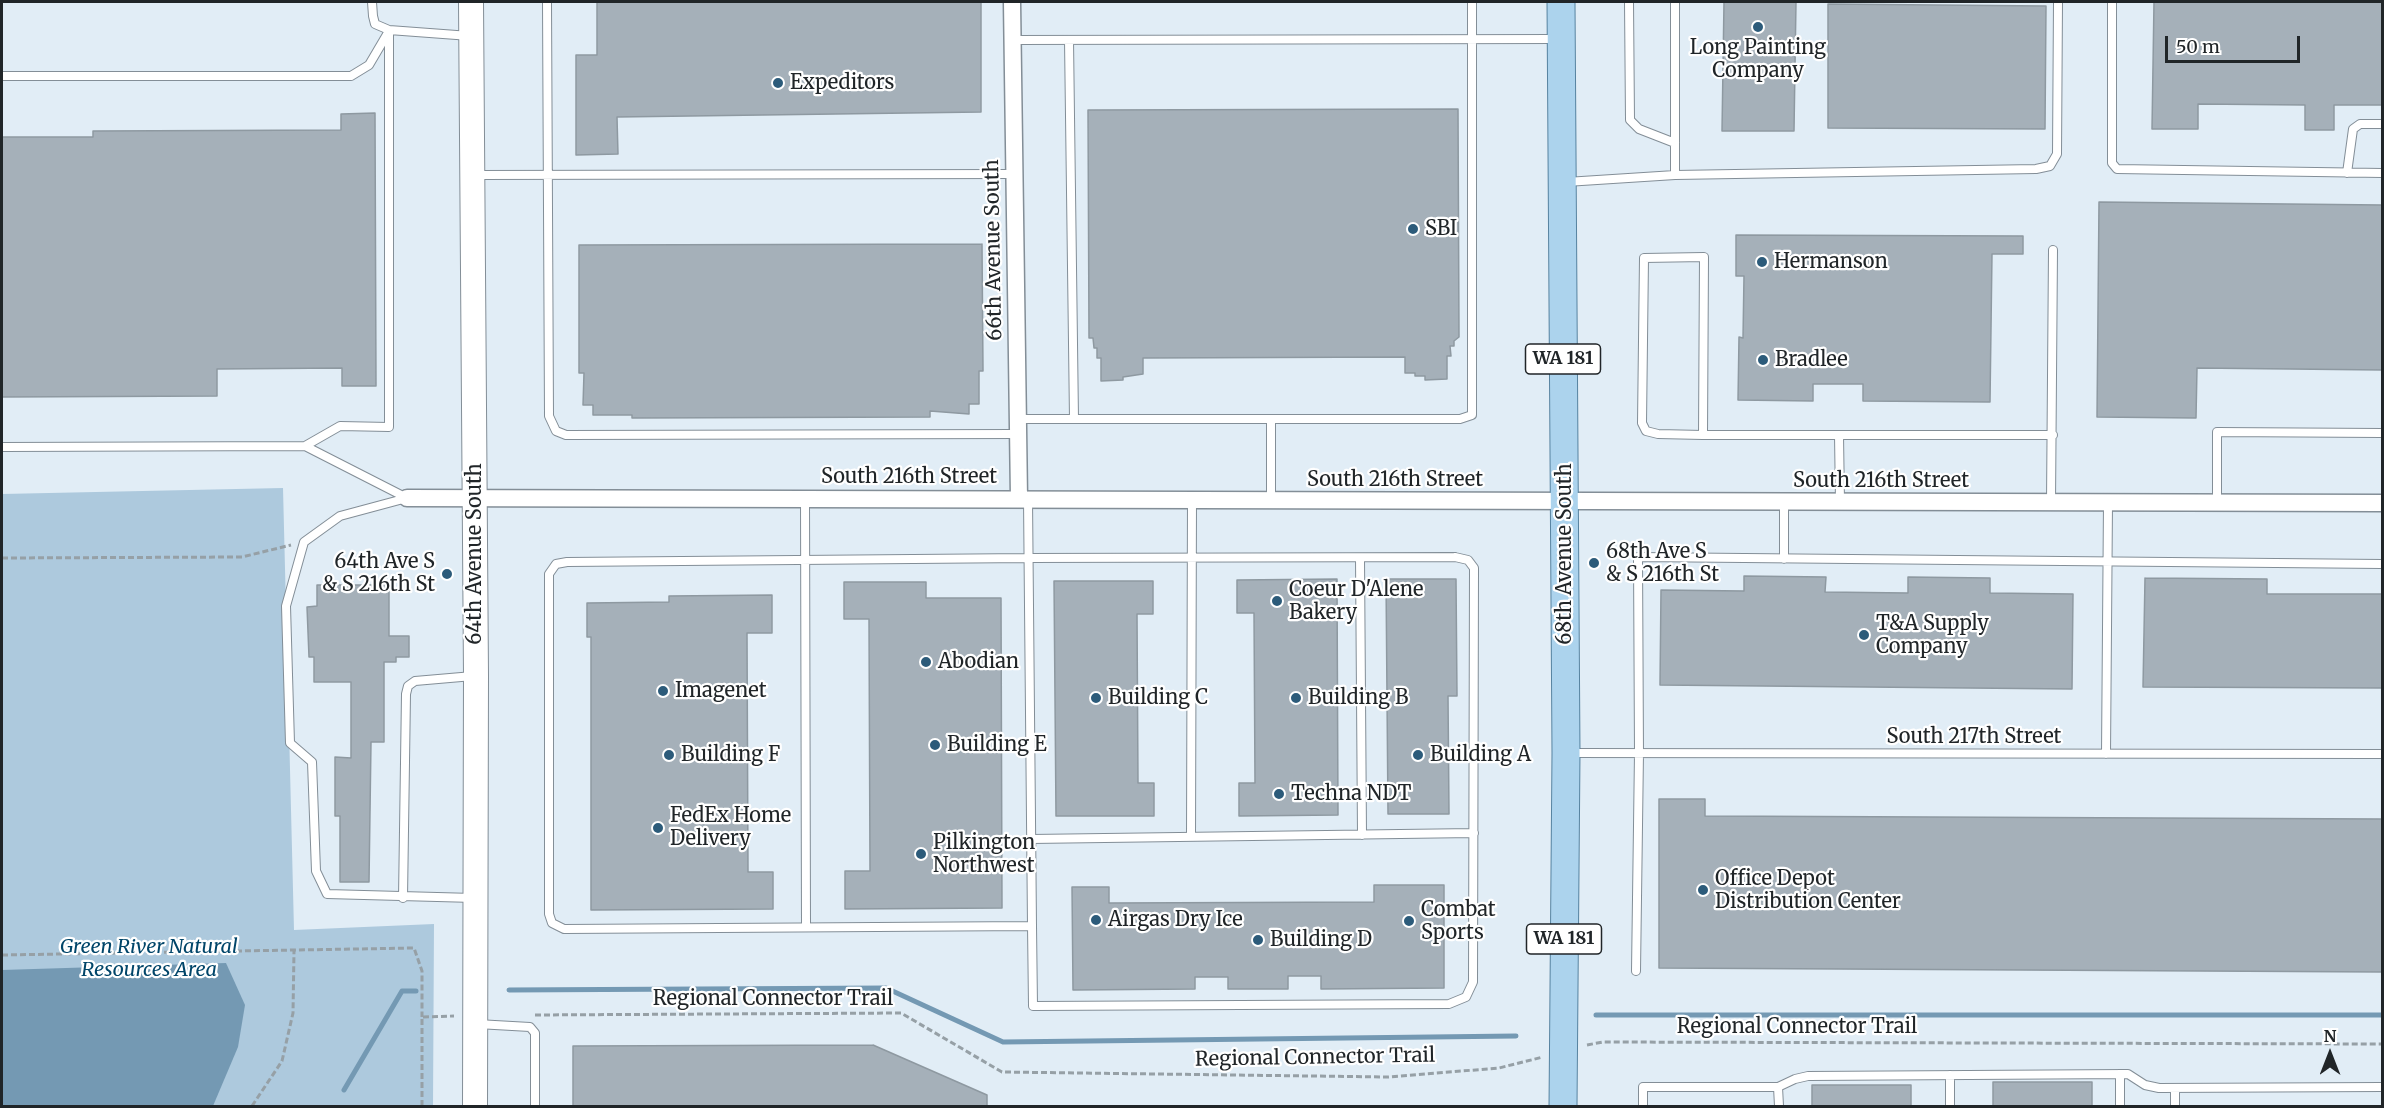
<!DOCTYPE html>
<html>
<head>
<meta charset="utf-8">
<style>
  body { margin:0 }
  #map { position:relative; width:2384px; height:1108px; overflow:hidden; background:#e1edf6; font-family:Merriweather,serif }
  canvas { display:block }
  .frame { position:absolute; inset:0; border:3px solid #202528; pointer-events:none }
  .north { position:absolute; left:2300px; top:1024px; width:60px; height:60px; -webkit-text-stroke:4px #fff; paint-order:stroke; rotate:0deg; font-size:16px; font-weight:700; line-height:24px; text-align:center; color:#202528 }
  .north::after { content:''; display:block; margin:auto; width:21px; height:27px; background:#202528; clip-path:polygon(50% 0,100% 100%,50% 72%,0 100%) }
  .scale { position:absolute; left:2165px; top:36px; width:135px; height:27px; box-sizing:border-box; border:3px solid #202528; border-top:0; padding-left:8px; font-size:18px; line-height:21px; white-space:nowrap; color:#202528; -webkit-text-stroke:4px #fff; paint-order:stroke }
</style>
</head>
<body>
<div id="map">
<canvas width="2384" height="1108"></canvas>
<div class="frame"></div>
<div class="north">N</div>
<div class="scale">50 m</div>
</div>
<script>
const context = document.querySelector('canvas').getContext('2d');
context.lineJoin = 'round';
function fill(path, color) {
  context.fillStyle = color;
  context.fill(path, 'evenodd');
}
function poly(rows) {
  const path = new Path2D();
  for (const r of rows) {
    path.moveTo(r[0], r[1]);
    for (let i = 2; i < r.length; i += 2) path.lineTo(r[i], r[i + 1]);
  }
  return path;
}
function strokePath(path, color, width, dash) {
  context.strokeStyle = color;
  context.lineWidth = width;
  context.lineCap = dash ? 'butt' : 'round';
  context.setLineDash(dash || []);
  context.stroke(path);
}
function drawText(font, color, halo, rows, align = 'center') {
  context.font = font + ' Merriweather,serif';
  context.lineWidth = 4.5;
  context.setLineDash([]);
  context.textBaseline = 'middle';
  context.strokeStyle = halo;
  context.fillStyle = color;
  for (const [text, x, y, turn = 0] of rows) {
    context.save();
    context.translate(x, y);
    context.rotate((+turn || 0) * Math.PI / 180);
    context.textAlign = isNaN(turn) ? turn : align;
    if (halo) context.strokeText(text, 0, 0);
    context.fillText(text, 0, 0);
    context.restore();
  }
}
fill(poly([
  [283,488,294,930,434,924,433,1106,2,1106,2,494]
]), '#adc9dd');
fill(poly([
  [226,963,245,1005,238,1047,213,1106,2,1106,2,970]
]), '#7499b3');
strokePath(poly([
  [509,990,886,988,1003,1042,1516,1036],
  [1596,1015,2382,1015],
  [344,1090,402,991,416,991]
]), '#7499b3', 5);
const building = poly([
  [597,2,981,2,981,112,617,117,618,154,576,155,576,55,597,55,597,2],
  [1724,2,1796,2,1794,131,1722,131,1724,2],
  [2154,2,2382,2,2382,105,2334,105,2334,130,2305,130,2305,105,2198,104,2198,129,2152,129,2154,2],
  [1828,4,2046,6,2045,129,1828,128,1828,4],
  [1458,109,1459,337,1454,341,1454,346,1450,346,1451,356,1447,356,1447,379,1425,380,1425,376,1415,376,1415,373,1405,373,1405,357,1143,358,1143,374,1123,377,1123,380,1101,381,1101,358,1097,358,1097,348,1094,348,1093,338,1089,338,1088,110,1458,109],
  [375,113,376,386,342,386,342,368,217,369,217,396,2,397,2,137,93,137,93,131,341,130,341,114,375,113],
  [2099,202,2382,205,2382,370,2197,368,2196,418,2097,417,2099,202],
  [1736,235,2023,236,2023,254,1992,254,1990,402,1863,401,1863,384,1813,384,1813,401,1738,400,1739,337,1743,338,1744,276,1736,276,1736,235],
  [982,244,983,371,979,371,979,404,969,404,969,414,930,411,930,417,632,418,632,415,593,415,593,405,583,405,584,373,579,373,579,245,982,244],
  [1744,576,1826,577,1825,592,1908,593,1908,577,1990,578,1990,593,2073,594,2072,689,1660,685,1661,590,1744,591,1744,576],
  [2145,578,2267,579,2267,594,2382,594,2382,688,2143,687,2145,578],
  [1337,579,1338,815,1239,816,1239,783,1255,783,1254,613,1237,613,1237,580,1337,579],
  [1386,579,1456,579,1457,696,1448,696,1449,814,1388,814,1386,579],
  [1054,581,1153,581,1153,614,1137,614,1138,783,1154,783,1154,816,1056,816,1054,581],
  [844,582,926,582,926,598,1001,598,1002,908,845,909,845,871,870,871,869,619,844,619,844,582],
  [317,585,389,585,389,636,409,636,409,657,396,657,396,662,384,662,384,742,371,742,369,882,340,882,340,816,335,816,335,757,351,758,351,682,314,682,314,657,309,657,307,607,317,606,317,585],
  [772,595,772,633,747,633,748,872,773,872,773,909,591,910,591,637,587,637,587,603,669,602,669,596,772,595],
  [1659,799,1705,799,1705,816,2382,819,2382,972,1659,968,1659,799],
  [1374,885,1444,885,1444,988,1321,989,1321,976,1288,976,1288,989,1228,989,1228,977,1195,977,1195,989,1073,990,1072,887,1109,887,1109,903,1374,902,1374,885],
  [873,1045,987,1095,987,1107,573,1107,573,1046,873,1045],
  [1993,1082,2092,1082,2092,1107,1993,1107,1993,1082],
  [1812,1085,1911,1085,1911,1107,1812,1107,1812,1085]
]);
fill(building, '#a5b0b9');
strokePath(building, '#8e99a1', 1.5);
const lane = poly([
  [372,2,373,16,375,24,389,30,470,36],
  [547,2,549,416,556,431,566,435,1018,434],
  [1629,2,1630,120,1639,129,1675,143],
  [1675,2,1675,175],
  [2112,2,2112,163,2117,169,2382,173],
  [1013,40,1558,39],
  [1069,40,1074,419],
  [2,76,351,76,369,65,389,31],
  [2347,173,2353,129,2360,124,2382,124],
  [476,175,1014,174],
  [1566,182,1675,175,2036,169,2050,166,2057,154,2058,2],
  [1017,419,1460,419,1472,415,1472,2],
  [1271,419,1271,500],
  [1703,435,1704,257,1644,258,1642,423,1646,431,1658,434,1703,435,2053,435],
  [1839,435,1840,502],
  [305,446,340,426,389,427,389,30],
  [2,447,305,446,407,498],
  [407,498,340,516,304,542,286,606,290,743,312,762,316,871,327,894,474,898],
  [805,498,806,927],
  [1028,499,1032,926],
  [1784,502,1784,559],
  [2051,502,2053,250],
  [2217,503,2217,432,2382,433],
  [1455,557,1468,560,1474,568,1473,982,1466,997,1449,1004,1033,1006,1032,926,564,929,552,923,549,914,549,574,556,564,567,562,1028,558,1455,557],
  [1360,558,1362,835],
  [1570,753,2382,754],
  [2106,754,2108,503],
  [1191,837,1192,499],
  [1031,839,1474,833],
  [403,898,406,694,408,686,415,681,473,676],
  [1636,971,1639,753,1638,557,2382,564],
  [477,1024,530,1027,535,1033,535,1106],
  [2120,1074,2120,1106],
  [1950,1075,1950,1106],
  [1778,1087,1779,1106],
  [2175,1088,2175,1106],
  [1643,1106,1643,1087,1778,1087,1795,1079,1808,1076,2128,1074,2145,1085,2159,1088,2382,1087]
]);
const street = poly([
  [1012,2,1019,498],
  [407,498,2382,503]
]);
const secondary = poly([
  [471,2,476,676,475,1106]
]);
const primary = poly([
  [1561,2,1566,753,1563,1106]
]);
strokePath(lane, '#838e97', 10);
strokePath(street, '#838e97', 19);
strokePath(secondary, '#838e97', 26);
strokePath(primary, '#5783a0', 29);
strokePath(poly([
  [2,558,242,557,291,545],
  [2,955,414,948,422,971,422,1017],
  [535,1015,901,1013,1002,1072,1388,1077,1499,1068,1543,1057],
  [1587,1045,1603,1042,2382,1044],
  [252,1106,282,1061,293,1013,294,951],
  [422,1106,422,1017,454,1016]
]), '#96a0a6', 3, [6, 3]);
strokePath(lane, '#fff', 8);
strokePath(street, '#fff', 16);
strokePath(secondary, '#fff', 24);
strokePath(primary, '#acd3ed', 27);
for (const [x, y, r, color] of [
  [1758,27,6,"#2c5b7a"],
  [778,83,6,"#2c5b7a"],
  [1413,229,6,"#2c5b7a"],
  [1762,262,6,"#2c5b7a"],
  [1763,360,6,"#2c5b7a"],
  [1594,563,6,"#2c5b7a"],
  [447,574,6,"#2c5b7a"],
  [1277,601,6,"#2c5b7a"],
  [1864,635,6,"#2c5b7a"],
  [926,662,6,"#2c5b7a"],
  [663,691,6,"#2c5b7a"],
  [1096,698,6,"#2c5b7a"],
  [1296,698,6,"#2c5b7a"],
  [935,745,6,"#2c5b7a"],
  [669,755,6,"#2c5b7a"],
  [1418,755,6,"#2c5b7a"],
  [1279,794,6,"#2c5b7a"],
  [658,828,6,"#2c5b7a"],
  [921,854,6,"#2c5b7a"],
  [1703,890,6,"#2c5b7a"],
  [1096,920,6,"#2c5b7a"],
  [1409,921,6,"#2c5b7a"],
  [1258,940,6,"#2c5b7a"]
]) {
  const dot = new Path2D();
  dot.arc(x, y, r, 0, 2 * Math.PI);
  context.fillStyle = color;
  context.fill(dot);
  strokePath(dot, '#fff', 2);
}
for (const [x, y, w] of [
  [1563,359,75],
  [1564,939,75]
]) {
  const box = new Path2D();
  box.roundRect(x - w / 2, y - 15, w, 30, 4.5);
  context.fillStyle = '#fff';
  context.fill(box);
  strokePath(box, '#202528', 1.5);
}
drawText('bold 18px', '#202528', null, [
  ["WA 181",1563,359],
  ["WA 181",1564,939]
]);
drawText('20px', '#202528', '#fff', [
  ["Long Painting",1758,48,"center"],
  ["Company",1758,71,"center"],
  ["Expeditors",790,83],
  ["SBI",1425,229],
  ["Hermanson",1774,262],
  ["Bradlee",1775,360],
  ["68th Ave S",1606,552],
  ["& S 216th St",1606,575],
  ["64th Ave S",435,562,"right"],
  ["& S 216th St",435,585,"right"],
  ["Coeur D'Alene",1289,590],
  ["Bakery",1289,613],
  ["T&A Supply",1876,624],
  ["Company",1876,647],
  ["Abodian",938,662],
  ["Imagenet",675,691],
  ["Building C",1108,698],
  ["Building B",1308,698],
  ["Building E",947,745],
  ["Building F",681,755],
  ["Building A",1430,755],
  ["Techna NDT",1291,794],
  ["FedEx Home",670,816],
  ["Delivery",670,839],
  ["Pilkington",933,843],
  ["Northwest",933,866],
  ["Office Depot",1715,879],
  ["Distribution Center",1715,902],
  ["Combat",1421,910],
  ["Sports",1421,933],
  ["Airgas Dry Ice",1108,920],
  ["Building D",1270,940]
], 'left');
drawText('20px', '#202528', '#fff', [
  ["66th Avenue South",994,250,-91],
  ["South 216th Street",909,477],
  ["South 216th Street",1395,480],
  ["South 216th Street",1881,481],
  ["64th Avenue South",475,554,-90],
  ["68th Avenue South",1565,554,-90],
  ["South 217th Street",1974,737],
  ["Regional Connector Trail",773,999],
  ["Regional Connector Trail",1797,1027],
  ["Regional Connector Trail",1315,1058,-1]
]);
drawText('italic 20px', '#004569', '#fff', [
  ["Green River Natural",149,947],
  ["Resources Area",149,970]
]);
</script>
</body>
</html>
